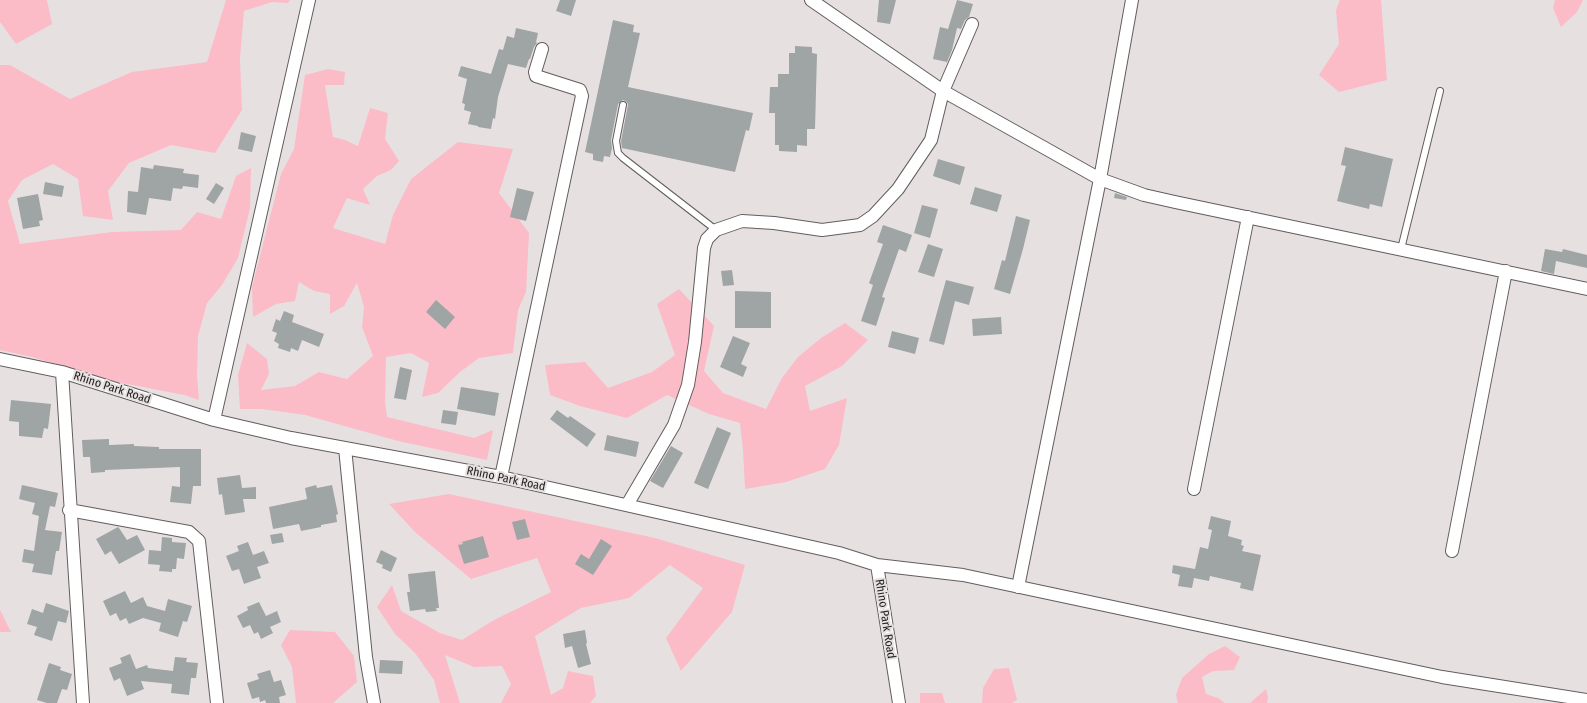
<!DOCTYPE html>
<html>
<head>
<meta charset="utf-8">
<style>
  body { margin:0 }
  canvas { display:block; background:#e7e0e1 }
</style>
</head>
<body>
<canvas width="1587" height="703"></canvas>
<script>
const context = document.querySelector('canvas').getContext('2d');
context.lineJoin = 'round';
function fill(path, color) {
  context.fillStyle = color;
  context.fill(path, 'evenodd');
}
function poly(rows) {
  const path = new Path2D();
  for (const r of rows) {
    path.moveTo(r[0], r[1]);
    for (let i = 2; i < r.length; i += 2) path.lineTo(r[i], r[i + 1]);
  }
  return path;
}
function strokePath(path, color, width, dash) {
  context.strokeStyle = color;
  context.lineWidth = width;
  context.lineCap = dash ? 'butt' : 'round';
  context.setLineDash(dash || []);
  context.stroke(path);
}
function drawText(font, color, halo, rows, align = 'center') {
  context.font = font + ' "Fira Sans Condensed",sans-serif';
  context.lineWidth = 4;
  context.setLineDash([]);
  context.textBaseline = 'middle';
  context.strokeStyle = halo;
  context.fillStyle = color;
  for (const [text, x, y, turn = 0] of rows) {
    context.save();
    context.translate(x, y);
    context.rotate((+turn || 0) * Math.PI / 180);
    context.textAlign = isNaN(turn) ? turn : align;
    if (halo) context.strokeText(text, 0, 0);
    context.fillText(text, 0, 0);
    context.restore();
  }
}
fill(poly([
  [0,0,47,0,52,24,16,44,0,22],
  [226,0,290,0,288,3,272,2,244,11,240,58,242,110,215,153,171,145,129,163,108,191,113,220,83,216,78,179,53,164,22,180,8,201,20,244,112,232,181,230,197,212,221,219,236,176,251,168,250,208,238,258,222,285,207,303,198,336,197,375,199,400,184,395,117,382,32,357,0,350,0,65,10,65,70,99,132,72,207,62],
  [1340,0,1381,0,1387,80,1339,92,1319,75,1339,44,1336,10],
  [1555,0,1583,0,1577,12,1561,27,1553,8],
  [328,69,345,72,344,85,325,85,333,137,345,140,358,146,370,108,388,113,385,139,399,161,391,170,377,176,363,189,370,205,347,198,333,228,385,244,393,215,411,179,458,142,513,149,499,193,529,233,526,292,518,310,513,353,479,358,460,372,438,393,422,397,429,363,411,353,386,357,385,402,387,417,474,438,493,430,487,460,398,441,305,415,262,409,240,409,238,375,247,343,267,359,269,374,261,390,295,386,319,372,347,379,373,356,362,327,364,307,357,283,344,306,330,314,330,294,314,291,299,282,295,301,276,304,253,317,252,287,281,174,294,149,305,75],
  [679,289,714,326,704,371,723,393,766,409,782,378,798,357,821,338,845,323,868,340,842,366,805,386,810,411,847,398,839,445,825,469,786,482,745,489,743,450,740,423,709,414,667,395,627,418,580,406,550,395,545,365,585,362,608,388,652,372,675,355,657,304],
  [449,494,655,538,745,565,732,612,681,671,666,638,703,588,670,565,629,598,581,608,535,636,551,695,563,688,568,671,593,676,596,696,590,703,501,703,511,684,502,666,474,667,445,655,460,703,440,703,434,680,415,653,395,634,377,607,392,585,401,611,440,633,462,640,494,620,551,592,537,558,471,579,415,532,389,504],
  [0,610,11,632,0,632],
  [290,630,335,632,354,656,357,682,333,703,296,703,292,667,281,645],
  [1225,646,1240,657,1234,670,1213,671,1202,677,1206,694,1218,698,1225,703,1178,703,1176,695,1182,678,1209,654],
  [1009,668,1017,700,1012,703,982,703,983,688,994,669],
  [1266,689,1268,698,1267,703,1250,703],
  [920,693,942,693,945,703,920,703]
]), '#fbbcc8');
fill(poly([
  [560,0,576,0,571,16,556,11],
  [879,0,896,0,890,24,877,22],
  [957,0,973,4,969,17,965,20,961,29,957,28,952,50,947,62,933,59,940,27,948,29],
  [613,20,634,25,633,32,640,33,628,87,753,113,749,131,746,130,735,172,622,148,621,141,628,105,627,102,623,100,618,104,611,140,612,148,610,157,604,156,603,162,593,160,593,154,585,152],
  [516,28,538,33,536,42,537,43,534,47,530,59,529,59,526,68,508,64,498,97,495,119,493,118,491,129,478,127,478,126,468,124,471,112,464,110,465,104,462,103,467,79,458,76,461,66,491,74,499,49,503,50,507,36,514,38],
  [795,46,812,47,812,53,817,54,815,129,807,129,807,146,797,145,797,152,779,151,779,145,775,145,775,113,769,113,770,87,778,87,778,74,789,74,789,53,795,53],
  [241,132,256,136,252,152,238,149],
  [1345,147,1393,159,1382,207,1370,204,1369,209,1337,201,1346,166,1341,165],
  [938,159,965,167,960,185,933,176],
  [154,165,184,169,183,173,199,175,198,188,183,186,182,189,173,188,171,201,149,198,146,215,127,212,128,191,138,192,141,167,153,169],
  [45,182,64,186,62,197,43,194],
  [216,183,224,188,214,204,206,199],
  [975,187,1002,195,997,212,970,204],
  [517,188,534,192,526,221,510,217],
  [1115,193,1127,197,1126,200,1114,198],
  [38,194,43,220,39,221,40,226,23,229,17,198],
  [922,205,938,209,930,238,914,233],
  [1016,216,1030,220,1023,249,1010,294,994,289,1002,260,1005,261],
  [883,225,912,235,906,252,899,249,882,297,885,298,876,326,861,321,873,285,869,283,883,244,877,242],
  [928,244,943,249,934,277,918,272],
  [1545,249,1562,252,1563,249,1587,255,1587,268,1556,261,1554,274,1541,271],
  [732,270,734,285,723,286,721,271],
  [946,280,974,287,969,305,955,301,944,345,929,341],
  [735,291,771,292,771,328,735,328],
  [436,300,455,317,445,329,426,312],
  [284,311,294,315,292,322,324,334,319,347,302,340,298,351,291,348,290,352,278,348,279,344,274,341,277,333,272,331,276,319,280,321],
  [1001,317,1002,334,973,336,972,319],
  [892,331,919,338,915,354,888,347],
  [733,336,750,343,741,364,747,367,743,377,720,367],
  [400,367,412,370,406,400,394,398],
  [461,387,499,393,495,416,457,409],
  [11,400,51,404,48,429,44,428,42,438,19,436,19,422,9,421],
  [443,410,458,412,456,425,441,423],
  [557,410,568,418,570,416,596,434,587,447,550,419],
  [717,427,731,433,708,489,694,483],
  [607,435,639,442,636,457,604,450],
  [109,439,109,445,134,444,134,446,159,447,159,449,201,449,201,486,193,486,191,504,170,502,172,486,180,487,180,467,105,470,105,472,91,473,90,457,83,457,82,440],
  [671,446,683,453,663,488,650,481],
  [240,475,242,488,256,487,256,499,243,499,245,512,225,515,222,494,219,495,217,478],
  [22,485,58,493,55,507,50,506,45,530,62,532,59,551,56,551,52,575,32,572,34,564,22,562,24,549,34,551,39,516,32,514,35,503,19,499],
  [316,485,317,488,332,485,338,514,336,515,337,522,321,525,321,527,301,531,299,524,273,529,269,507,307,499,305,488],
  [1211,516,1231,521,1228,536,1242,540,1241,545,1244,546,1242,551,1261,555,1253,591,1240,588,1241,583,1210,576,1209,581,1194,578,1192,588,1178,586,1180,575,1172,573,1173,565,1195,569,1200,547,1208,549,1212,530,1208,529],
  [525,519,530,537,517,540,512,522],
  [118,527,119,528,127,540,137,535,145,550,119,564,111,551,105,555,96,539],
  [282,533,284,542,272,544,270,535],
  [483,536,489,557,464,564,458,545,463,544,462,542],
  [162,537,172,538,172,542,186,543,184,559,177,558,176,569,172,569,172,572,159,571,160,565,148,564,149,550,161,551],
  [601,539,612,546,593,575,575,564,581,554,589,559],
  [248,542,253,555,264,551,269,563,257,567,261,578,244,584,239,569,232,571,226,556,239,551,237,546],
  [381,550,397,558,391,572,382,568,383,565,376,562],
  [435,571,439,608,436,608,437,611,426,612,425,609,410,611,407,592,410,592,408,574],
  [125,591,131,603,143,597,147,606,165,611,168,599,192,606,187,622,183,621,178,637,159,631,161,623,143,618,129,624,126,618,120,621,116,613,110,616,103,601],
  [259,602,266,616,277,611,281,622,270,627,273,633,261,639,258,632,254,634,250,625,243,628,237,616,248,610,247,607],
  [46,603,69,611,66,623,58,621,52,641,34,635,37,627,27,624,32,609,43,613],
  [585,630,587,643,586,644,591,664,578,668,572,646,565,648,563,634],
  [130,654,136,669,147,665,148,668,173,671,175,657,187,658,186,662,198,663,196,678,191,678,189,695,171,693,172,684,141,681,144,689,127,696,120,678,114,681,109,668,122,663,120,658],
  [380,660,403,661,402,674,379,673],
  [49,663,61,667,60,670,72,674,67,690,62,689,57,703,47,703,37,700],
  [270,670,274,682,281,680,286,695,279,697,280,703,266,703,265,700,260,702,259,697,252,699,247,683,259,679,257,674]
]), '#9ea5a4');
const lane = poly([
  [623,105,616,141,618,153,623,158,716,230],
  [1401,249,1440,91]
]);
const street = poly([
  [972,24,943,91,1100,179,1144,195,1175,202,1587,289],
  [0,359,62,372,214,420,291,438,501,477,839,553,877,565,963,575,1442,677,1587,700],
  [62,372,83,703],
  [214,420,309,0],
  [345,448,366,657,374,703],
  [501,477,582,96,580,90,536,76,535,72,542,49],
  [1194,489,1248,217],
  [627,505,674,425,688,385,695,342,704,248,707,239,716,230,742,221,774,223,822,230,860,225,873,216,898,189,931,140,943,91,811,0],
  [69,510,189,532,199,541,217,703],
  [1452,551,1506,271],
  [877,565,899,703],
  [1018,587,1100,179,1132,0]
]);
strokePath(lane, '#635d5e', 8);
strokePath(street, '#635d5e', 14);
strokePath(lane, '#fff', 6);
strokePath(street, '#fff', 12);
drawText('12px', '#232121', '#e7e0e1', [
  ["Rhino Park Road",112,388,18],
  ["Rhino Park Road",506,479,12],
  ["Rhino Park Road",885,619,81]
]);
</script>
</body>
</html>
